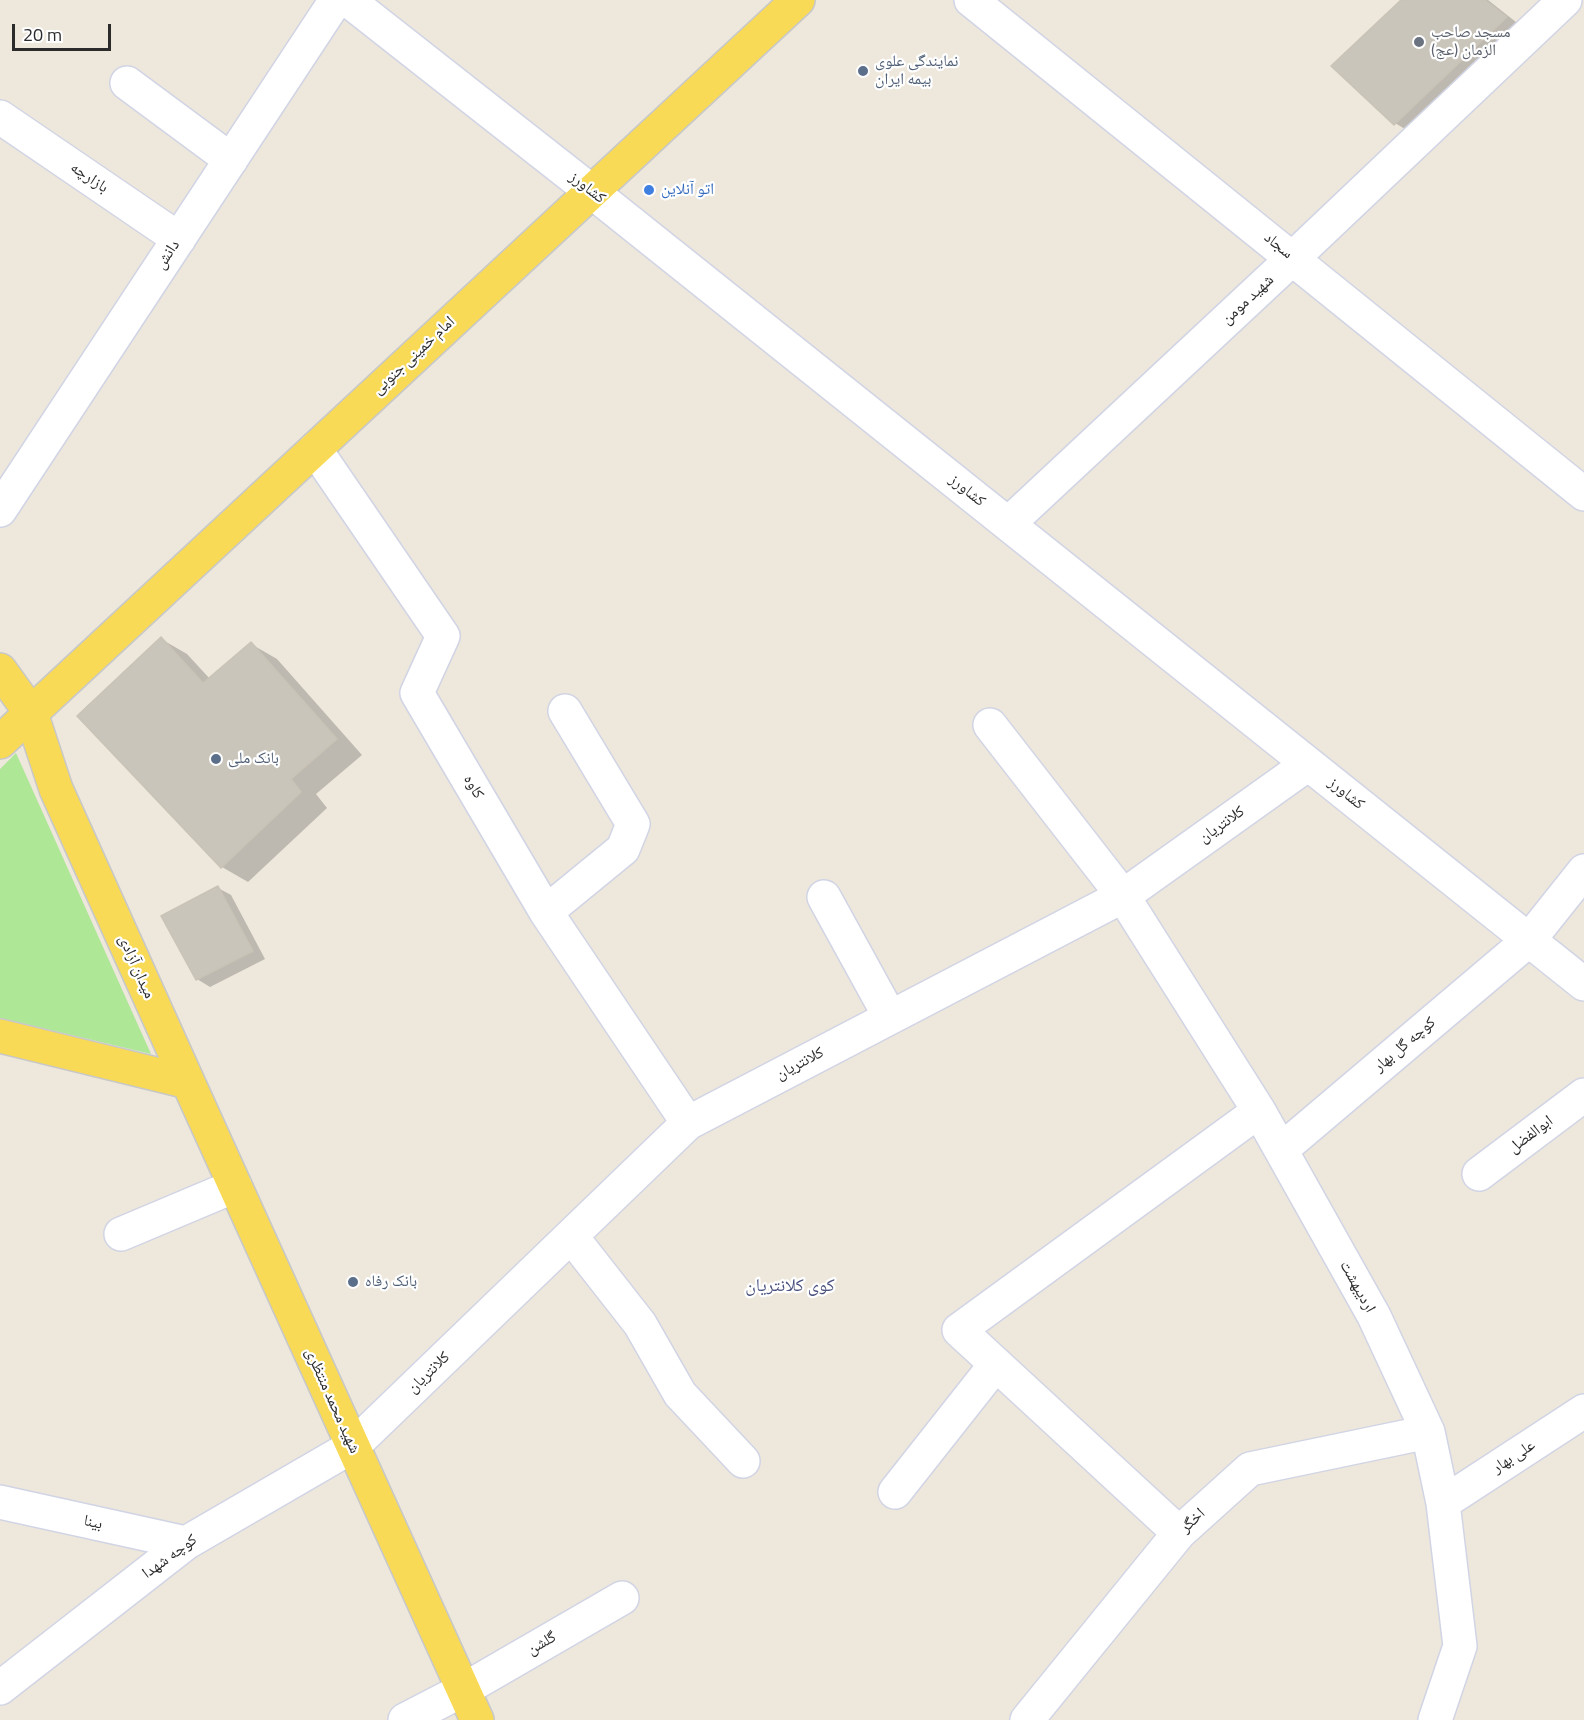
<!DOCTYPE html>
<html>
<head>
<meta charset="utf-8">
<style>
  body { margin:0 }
  #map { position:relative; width:1584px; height:1720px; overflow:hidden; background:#ede7dc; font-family:"Titillium Web",sans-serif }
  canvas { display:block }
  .scale { position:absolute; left:12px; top:24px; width:99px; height:27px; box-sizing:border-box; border:3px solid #2b2b2b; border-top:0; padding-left:8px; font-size:18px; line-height:21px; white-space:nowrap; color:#2b2b2b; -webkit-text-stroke:4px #fff; paint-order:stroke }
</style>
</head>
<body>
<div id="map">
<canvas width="1584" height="1720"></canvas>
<div class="scale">20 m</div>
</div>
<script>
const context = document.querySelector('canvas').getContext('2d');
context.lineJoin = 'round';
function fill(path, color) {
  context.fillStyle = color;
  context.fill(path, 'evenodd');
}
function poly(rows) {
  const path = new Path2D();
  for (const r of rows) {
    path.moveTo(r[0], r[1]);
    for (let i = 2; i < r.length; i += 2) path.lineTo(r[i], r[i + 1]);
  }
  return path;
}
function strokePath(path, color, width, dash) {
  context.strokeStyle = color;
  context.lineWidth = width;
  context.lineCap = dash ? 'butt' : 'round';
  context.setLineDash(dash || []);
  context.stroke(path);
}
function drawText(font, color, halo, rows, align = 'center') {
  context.font = font + ' "Titillium Web","Noto Naskh Arabic",sans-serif';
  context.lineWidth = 4.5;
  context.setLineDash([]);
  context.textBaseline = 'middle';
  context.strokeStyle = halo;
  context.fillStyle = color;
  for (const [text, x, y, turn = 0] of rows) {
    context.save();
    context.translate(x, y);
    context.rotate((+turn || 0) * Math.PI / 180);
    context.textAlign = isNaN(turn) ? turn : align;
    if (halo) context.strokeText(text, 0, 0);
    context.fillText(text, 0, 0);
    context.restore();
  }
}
fill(poly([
  [16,753,151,1054,0,1018,0,769]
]), '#aee796');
fill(poly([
  [1403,0,1488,0,1526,30,1415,135,1395,123],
  [161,639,187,654,210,679,251,644,277,659,362,755,316,794,327,808,248,882,222,867],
  [218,888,231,895,265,959,210,987,197,979,163,916]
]), '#0003');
const building = poly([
  [1401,0,1485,0,1507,17,1394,125,1331,66,1401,0],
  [161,637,203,683,251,642,337,739,291,779,301,792,221,868,77,716,161,637],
  [218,886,253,951,196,980,161,916,218,886]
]);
fill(building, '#c9c5bb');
strokePath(building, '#c9c3b6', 1.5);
const minor = poly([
  [348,0,591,191,1584,984],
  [971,0,1584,494],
  [127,83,231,160],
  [0,117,179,239],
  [315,449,443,636,417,693,546,912,688,1123],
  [0,510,336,0],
  [1008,524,1293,258,1565,0],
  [990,725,1123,896,1259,1111,1374,1316,1428,1432,1443,1503,1460,1646,1435,1720],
  [824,897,890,1017],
  [546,912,623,849,633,824,565,711],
  [1281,1150,1529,940,1584,871],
  [1479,1174,1584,1095],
  [121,1234,235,1186],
  [571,1236,640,1324,680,1394,743,1461],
  [895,1492,996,1364],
  [0,1502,186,1543],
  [1443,1503,1584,1411],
  [1179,1533,959,1330,1259,1111],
  [0,1688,186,1543,353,1446,688,1123,1123,896,1308,764],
  [405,1720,463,1690,622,1598],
  [1027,1720,1179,1533,1250,1469,1428,1432]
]);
const major = poly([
  [0,670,31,713,798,0],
  [0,742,31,713,56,789,188,1082,0,1036],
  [188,1082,477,1720]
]);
strokePath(minor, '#d1d4e4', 36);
strokePath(major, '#c8c8c8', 36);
strokePath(minor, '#fff', 33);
strokePath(major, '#f8da57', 33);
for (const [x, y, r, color] of [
  [1419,42,6,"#6b7280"],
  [863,71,6,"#5c6f8a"],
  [649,190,6,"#3f7fe0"],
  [216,759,6,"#5c6f8a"],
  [353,1282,6,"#5c6f8a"]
]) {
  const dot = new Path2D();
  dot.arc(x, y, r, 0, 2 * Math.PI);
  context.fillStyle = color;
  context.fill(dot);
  strokePath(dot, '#fff', 2);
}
drawText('16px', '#5b616d', '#fff', [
  ["مسجد صاحب",1431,33],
  ["الزمان (عج)",1431,51]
], 'left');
drawText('16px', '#4e5e75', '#fff', [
  ["نمایندگی علوی",875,62],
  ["بیمه ایران",875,80],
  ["بانک ملی",228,759],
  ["بانک رفاه",365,1282]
], 'left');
drawText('16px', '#2b2b2b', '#fff', [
  ["بازارچه",89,178,34],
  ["کشاورز",587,188,38],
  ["سجاد",1278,246,39],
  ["دانش",168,255,-57],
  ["شهید مومن",1248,300,-43],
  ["امام خمینی جنوبی",414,356,-43],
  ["کشاورز",967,491,39],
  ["کاوه",473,787,60],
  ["کشاورز",1346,794,39],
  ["کلانتریان",1222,825,-35],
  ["میدان آزادی",136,967,66],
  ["کوچه گل بهار",1405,1045,-40],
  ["کلانتریان",800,1064,-28],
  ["ابوالفضل",1531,1135,-37],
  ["اردیبهشت",1357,1287,61],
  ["کلانتریان",429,1373,-44],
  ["شهید محمد منتظری",332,1401,66],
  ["علی بهار",1514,1457,-33],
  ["اخگر",1193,1521,-43],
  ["بینا",93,1523,12],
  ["کوچه شهدا",170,1557,-36],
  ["گلشن",542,1644,-30]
]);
drawText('16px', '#366cbe', '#fff', [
  ["اتو آنلاین",661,190]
], 'left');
drawText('18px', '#49507e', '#fff', [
  ["کوی کلانتریان",790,1287]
]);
</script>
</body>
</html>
